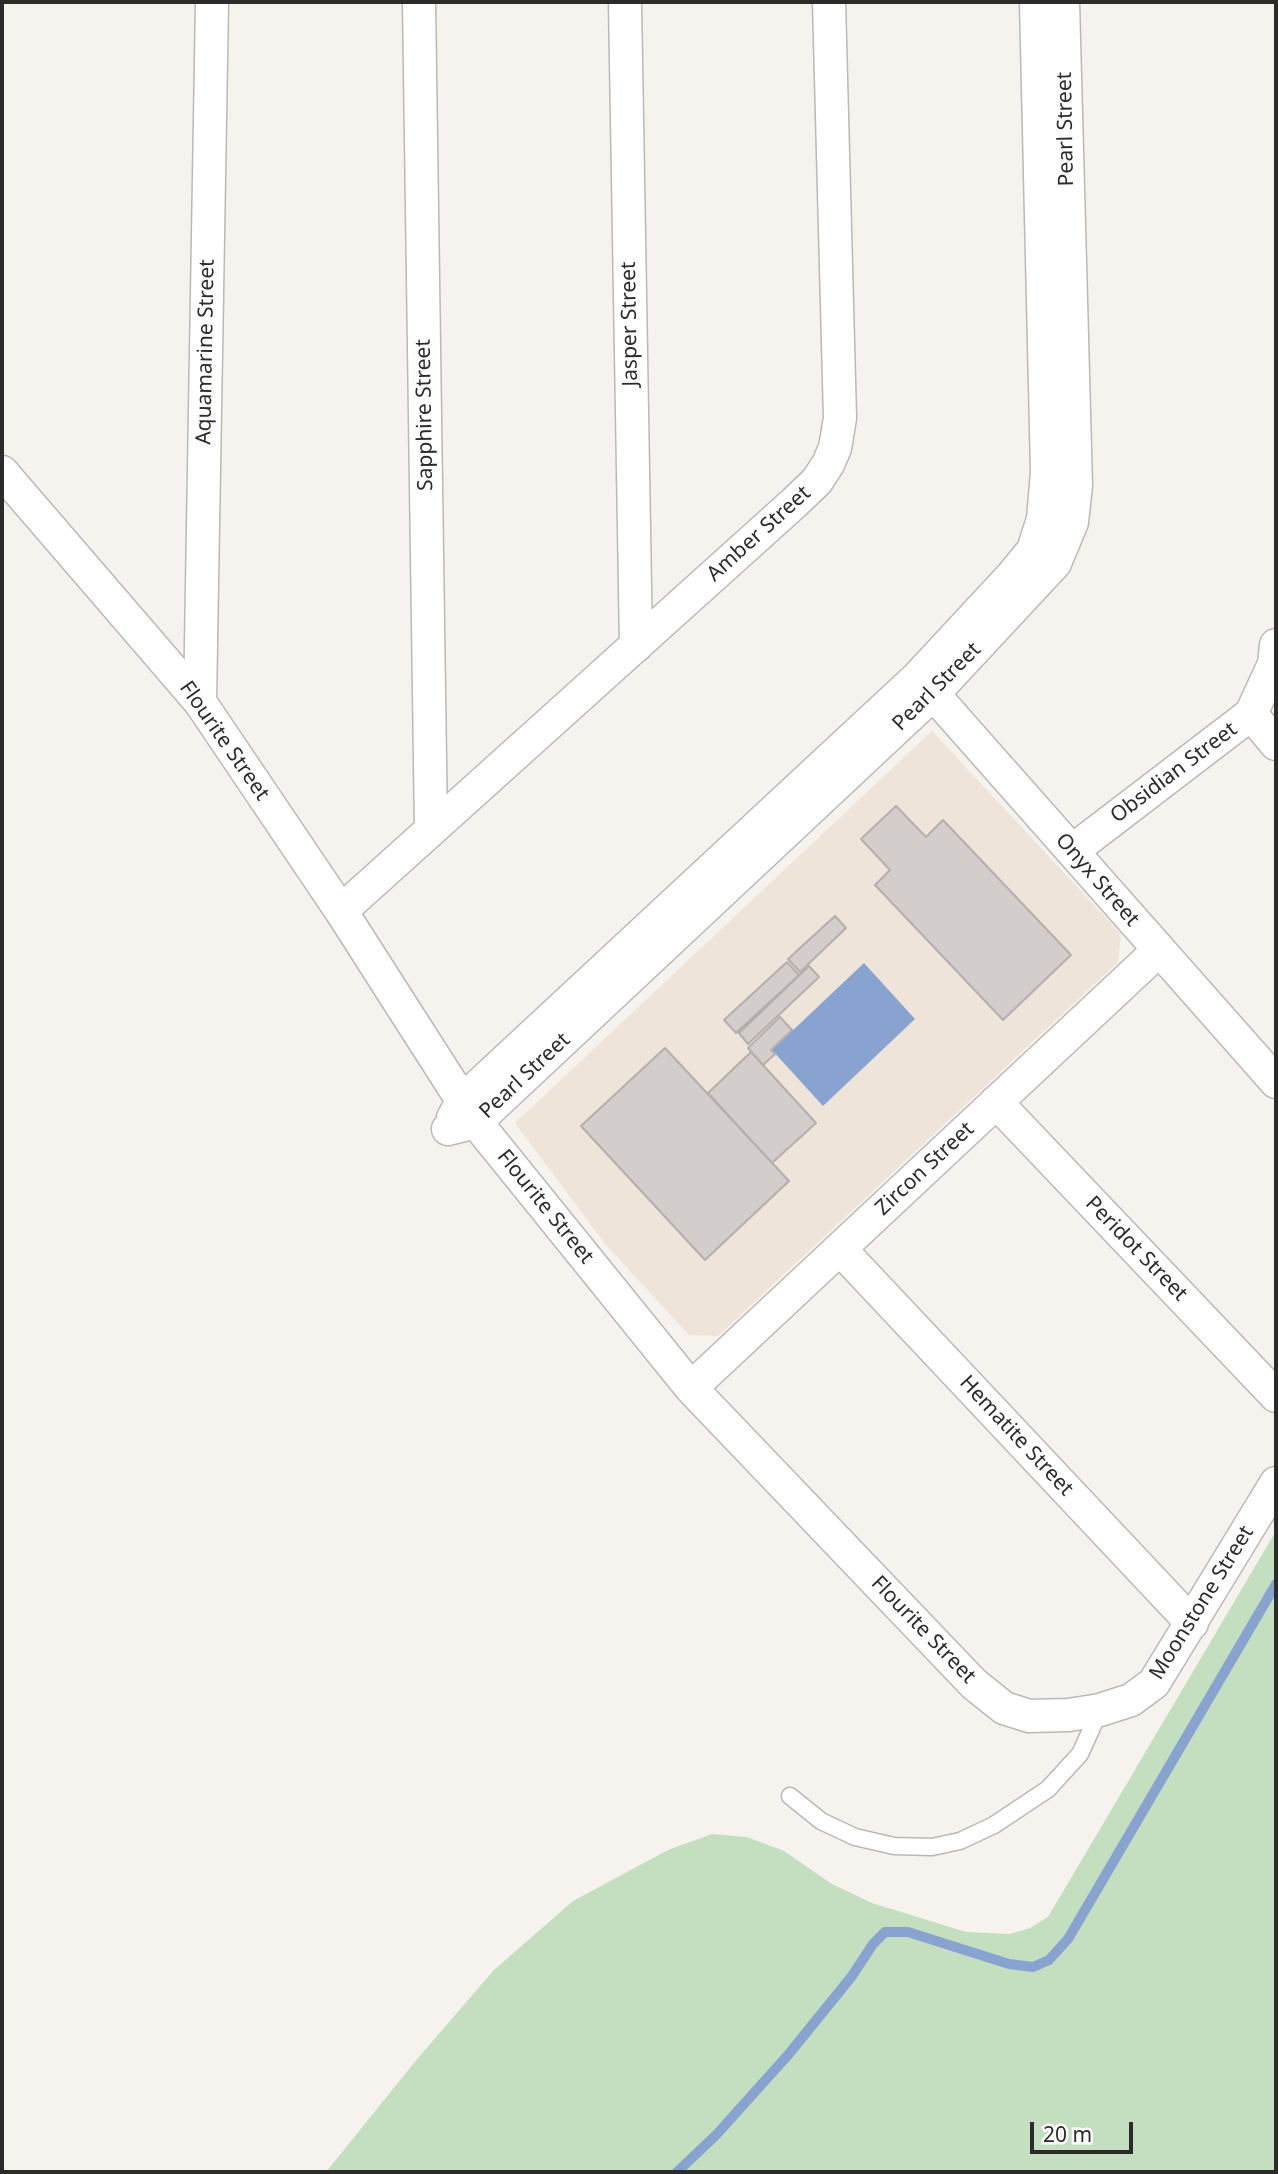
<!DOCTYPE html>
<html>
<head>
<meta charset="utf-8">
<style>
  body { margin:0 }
  #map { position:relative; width:1278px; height:2174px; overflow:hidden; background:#f6f2ee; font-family:"Noto Sans",sans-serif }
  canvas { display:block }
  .frame { position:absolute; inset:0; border:4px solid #2d2b2a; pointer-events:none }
  .scale { position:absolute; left:1030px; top:2122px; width:103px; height:32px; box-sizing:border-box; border:4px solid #2d2b2a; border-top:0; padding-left:9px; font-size:21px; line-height:24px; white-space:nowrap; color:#2d2b2a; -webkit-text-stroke:5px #fff; paint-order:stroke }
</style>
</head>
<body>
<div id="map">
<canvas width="1278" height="2174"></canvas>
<div class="frame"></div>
<div class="scale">20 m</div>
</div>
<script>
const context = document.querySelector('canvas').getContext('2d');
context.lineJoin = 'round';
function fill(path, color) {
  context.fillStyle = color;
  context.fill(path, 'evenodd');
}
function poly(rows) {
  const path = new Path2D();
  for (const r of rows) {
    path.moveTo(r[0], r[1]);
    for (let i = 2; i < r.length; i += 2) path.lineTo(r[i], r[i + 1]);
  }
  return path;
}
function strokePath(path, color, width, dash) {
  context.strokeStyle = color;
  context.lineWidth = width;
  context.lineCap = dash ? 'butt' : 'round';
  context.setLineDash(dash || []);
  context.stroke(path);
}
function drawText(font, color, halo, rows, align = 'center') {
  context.font = font + ' "Noto Sans",sans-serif';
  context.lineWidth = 7;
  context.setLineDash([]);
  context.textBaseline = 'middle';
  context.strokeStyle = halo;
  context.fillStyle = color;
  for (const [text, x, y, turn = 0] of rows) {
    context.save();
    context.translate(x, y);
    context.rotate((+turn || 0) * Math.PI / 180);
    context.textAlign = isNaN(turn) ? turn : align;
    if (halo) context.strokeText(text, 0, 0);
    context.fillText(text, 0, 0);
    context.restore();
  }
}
fill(poly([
  [932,731,1121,934,1118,962,718,1336,689,1335,606,1245,515,1123]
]), '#eee4da');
fill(poly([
  [1276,1531,1276,2172,326,2172,418,2058,494,1970,573,1901,668,1850,712,1834,747,1837,784,1851,832,1884,872,1903,966,1932,1010,1934,1030,1928,1048,1917]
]), '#c4dec0');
fill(poly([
  [864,963,915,1019,823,1106,772,1050]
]), '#88a3d0');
strokePath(poly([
  [677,2172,717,2134,788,2055,852,1976,873,1944,885,1932,908,1932,1009,1964,1033,1967,1049,1960,1068,1939,1276,1584]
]), '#88a3d0', 10);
const building = poly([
  [896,806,926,837,943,820,1071,955,1003,1020,875,885,890,870,861,839,896,806],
  [835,916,846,928,800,972,788,959,835,916],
  [787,962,799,975,736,1033,724,1020,787,962],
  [809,966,819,977,748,1044,739,1033,809,966],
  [780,1017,792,1030,771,1050,775,1054,763,1065,748,1048,780,1017],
  [665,1048,789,1181,705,1260,581,1126,665,1048],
  [751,1052,816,1123,772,1163,708,1093,751,1052]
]);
fill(building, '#d3cecc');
strokePath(building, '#b4afad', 2);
const lane = poly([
  [790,1796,821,1821,855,1837,894,1846,932,1847,960,1841,994,1825,1048,1789,1080,1754,1100,1710]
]);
const street = poly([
  [419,2,431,829],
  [625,2,636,646],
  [2,472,200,702,341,911,476,1122,691,1388,974,1684,1004,1708,1029,1716,1069,1715,1100,1710,1131,1700,1154,1683,1276,1483],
  [920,679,1276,1082],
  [200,702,212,2],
  [1251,714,1276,744],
  [1072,851,1251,714,1274,664,1276,645],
  [341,911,794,503,817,481,828,464,835,448,840,418,829,2],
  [996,1102,1276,1396],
  [453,1118,463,1100,918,677,1011,577,1033,550,1043,519,1047,472,1036,2],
  [448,1129,476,1122,933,694,1055,563,1072,522,1076,486,1063,2],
  [840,1249,1192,1623],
  [691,1388,1159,950]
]);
strokePath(lane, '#bcb8b5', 19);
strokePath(street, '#bcb8b5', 35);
strokePath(lane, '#fff', 16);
strokePath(street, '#fff', 32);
drawText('21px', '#2d2b2a', '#fff', [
  ["Pearl Street",1066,129,-91],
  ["Jasper Street",630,324,-91],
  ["Aquamarine Street",206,352,-89],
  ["Sapphire Street",425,415,-91],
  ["Amber Street",759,534,-42],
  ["Pearl Street",937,687,-45],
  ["Flourite Street",224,741,55],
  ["Obsidian Street",1174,773,-37],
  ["Onyx Street",1097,880,49],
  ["Pearl Street",525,1076,-43],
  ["Zircon Street",925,1169,-43],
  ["Flourite Street",545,1207,51],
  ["Peridot Street",1136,1249,46],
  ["Hematite Street",1016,1436,47],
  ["Moonstone Street",1202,1603,-58],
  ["Flourite Street",923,1630,46]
]);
</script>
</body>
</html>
